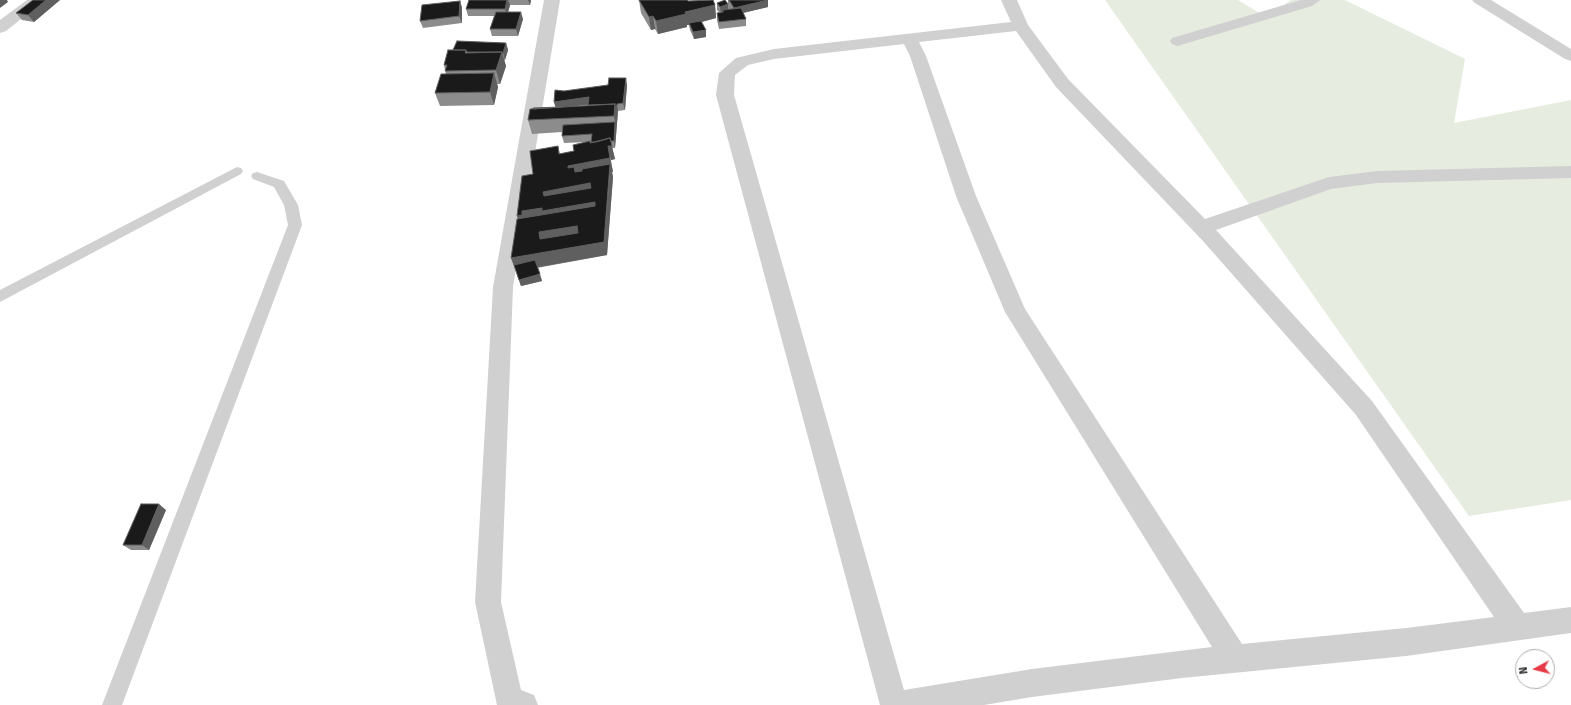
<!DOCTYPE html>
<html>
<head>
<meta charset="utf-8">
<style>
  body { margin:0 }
  #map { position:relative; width:1571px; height:705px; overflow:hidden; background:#fff; font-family:"Fira Sans",sans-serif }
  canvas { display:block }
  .north { position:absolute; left:1515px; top:649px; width:40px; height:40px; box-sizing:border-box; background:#fff; border:1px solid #adadad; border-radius:50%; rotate:263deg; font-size:11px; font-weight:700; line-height:16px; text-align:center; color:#333 }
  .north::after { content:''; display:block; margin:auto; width:14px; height:18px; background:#e63946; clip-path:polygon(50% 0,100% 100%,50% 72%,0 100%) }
</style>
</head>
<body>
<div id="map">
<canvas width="1571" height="705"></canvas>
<div class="north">N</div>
</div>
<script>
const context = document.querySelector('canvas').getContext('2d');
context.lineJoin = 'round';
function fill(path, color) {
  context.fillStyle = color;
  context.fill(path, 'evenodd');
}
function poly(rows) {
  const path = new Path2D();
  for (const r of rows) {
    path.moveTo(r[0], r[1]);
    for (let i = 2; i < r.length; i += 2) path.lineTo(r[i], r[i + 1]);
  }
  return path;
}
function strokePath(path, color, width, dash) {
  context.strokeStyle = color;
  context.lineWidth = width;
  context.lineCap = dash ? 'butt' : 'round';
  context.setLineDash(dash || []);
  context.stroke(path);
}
fill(poly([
  [1105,0,1238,0,1266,17,1291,0,1345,0,1465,59,1454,123,1571,100,1571,500,1469,516]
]), '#e6ecdf');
fill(poly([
  [237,167,241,168,243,171,241,174,0,302,0,290,237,167],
  [257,172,284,181,298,205,302,225,122,705,102,705,288,225,284,205,274,187,253,179,251,176,253,173,257,172]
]), '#d0d0d0');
fill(poly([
  [27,0,45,0,6,31,0,33,0,20,27,0],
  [544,0,560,0,513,287,501,602,521,690,534,695,538,705,497,705,475,602,493,287,544,0],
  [1001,0,1017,0,1028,25,1068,79,1205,219,1329,177,1377,171,1571,166,1571,178,1377,183,1331,189,1216,230,1372,401,1524,613,1571,607,1571,633,1406,656,1182,678,1032,697,984,705,880,705,716,95,719,73,736,58,774,49,1011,22,1001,0],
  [1016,31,1056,87,1203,241,1356,415,1494,617,1406,628,1242,644,1025,309,976,196,926,56,919,42,1016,31],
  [904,44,910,56,956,196,1005,312,1212,647,1032,669,904,690,734,95,735,75,748,65,774,59,904,44],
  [1301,0,1320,0,1312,6,1184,44,1178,46,1172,44,1170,41,1172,38,1301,0],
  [1472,0,1491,0,1571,49,1571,61,1565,59,1475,3,1472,0]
]), '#d0d0d0');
fill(poly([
  [33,0,60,0,34,22,22,20,16,13],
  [469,0,531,0,530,5,510,5,508,12,523,19,518,36,492,36,490,29,494,16,468,16,466,9],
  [639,0,715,5,716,18,702,22,706,37,694,39,690,30,689,25,687,25,687,27,658,34,655,29,651,30,641,13],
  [728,0,768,0,768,7,743,13,746,19,746,26,719,29,717,20,717,13,720,13,717,10,717,3,728,4],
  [460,1,462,8,462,23,423,28,420,21],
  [506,43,508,50,505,60,504,60,506,66,500,84,497,84,498,87,494,105,440,106,435,93,446,74,444,65,453,50],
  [627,85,625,110,618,111,615,148,612,148,615,159,611,160,613,172,612,172,613,177,607,255,537,268,542,281,521,286,511,258,518,218,517,216,533,174,558,146,560,154,574,151,587,142,564,143,562,136,562,132,532,134,528,120,556,107,554,102,564,91],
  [588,105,588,106,574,106],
  [166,510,149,550,131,550,123,545]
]), '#8c8c8c');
fill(poly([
  [0,0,7,0,8,2,0,8],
  [46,0,60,0,34,22,28,15],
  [507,0,508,0,510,5,507,16,505,9],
  [528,0,531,0,530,5],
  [768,0,768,7,734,15,734,8],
  [460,1,462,8,462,23,459,16],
  [728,4,728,11,721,14,720,7],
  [715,5,716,18,690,25,689,23,689,25,687,25,687,27,658,34,656,21,685,12],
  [521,12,523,19,518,36,516,29],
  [653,16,655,29,651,30,649,17],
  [706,30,706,37,694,39,693,32],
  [506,43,508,50,505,60,503,53],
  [502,52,506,66,500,84,496,70],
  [494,73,498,87,494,105,490,92],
  [626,78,627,85,625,110,623,103],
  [589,97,591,104,556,109,554,102],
  [615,104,617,104,618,111,615,148,614,141,615,122,614,116],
  [608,146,612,146,615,159,611,160],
  [610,158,613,172,612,172,613,177,607,255,516,271,511,258,604,242,610,172,571,182,568,166],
  [590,183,594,197,544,196,543,192],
  [595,202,598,216,521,229,517,216,522,211,542,208],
  [577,226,580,239,540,239,539,232],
  [540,274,542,281,521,286,519,280],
  [159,504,166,510,149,550,142,545]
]), '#5f5f5f');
const building = poly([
  [33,0,46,0,28,15,16,13,33,0],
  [469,0,507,0,505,9,466,9,469,0],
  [639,0,687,0,688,1,713,0,715,5,685,12,686,14,656,21,653,16,649,17,639,0],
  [725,0,728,4,720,7,717,3,725,0],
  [729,0,768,0,734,8,729,0],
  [460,1,459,16,420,21,422,5,460,1],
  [741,8,746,19,719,22,717,13,723,12,723,10,741,8],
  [496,12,521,12,516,29,490,29,496,12],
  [701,21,706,30,693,32,689,23,701,21],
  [457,41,506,43,503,53,502,53,502,52,467,52,466,50,453,50,457,41],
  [448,50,466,50,465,53,502,52,496,70,445,71,447,65,444,65,448,50],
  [494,73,490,92,435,93,441,74,494,73],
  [609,78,626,78,623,103,617,104,616,110,615,104,588,105,589,97,554,102,555,90,564,91,608,85,609,78],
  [615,104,614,116,528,120,530,109,615,104],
  [561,107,533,109,533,108,561,107],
  [615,122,614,141,611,141,610,138,596,142,591,142,592,134,562,136,563,125,615,122],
  [610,138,612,146,608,146,610,158,568,166,568,168,574,167,575,172,582,171,582,169,610,164,604,242,511,258,517,219,595,206,595,202,542,211,542,208,522,211,522,215,517,216,522,176,533,174,530,151,558,146,559,154,574,151,573,145,590,141,590,143,610,138],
  [590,183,591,188,544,196,543,192,590,183],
  [577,226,578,233,540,239,539,232,577,226],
  [535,260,540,274,519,280,514,265,535,260],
  [141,504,159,504,142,545,123,545,141,504]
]);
fill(building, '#1a1a1a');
strokePath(building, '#5f5f5f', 1);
</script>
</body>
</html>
